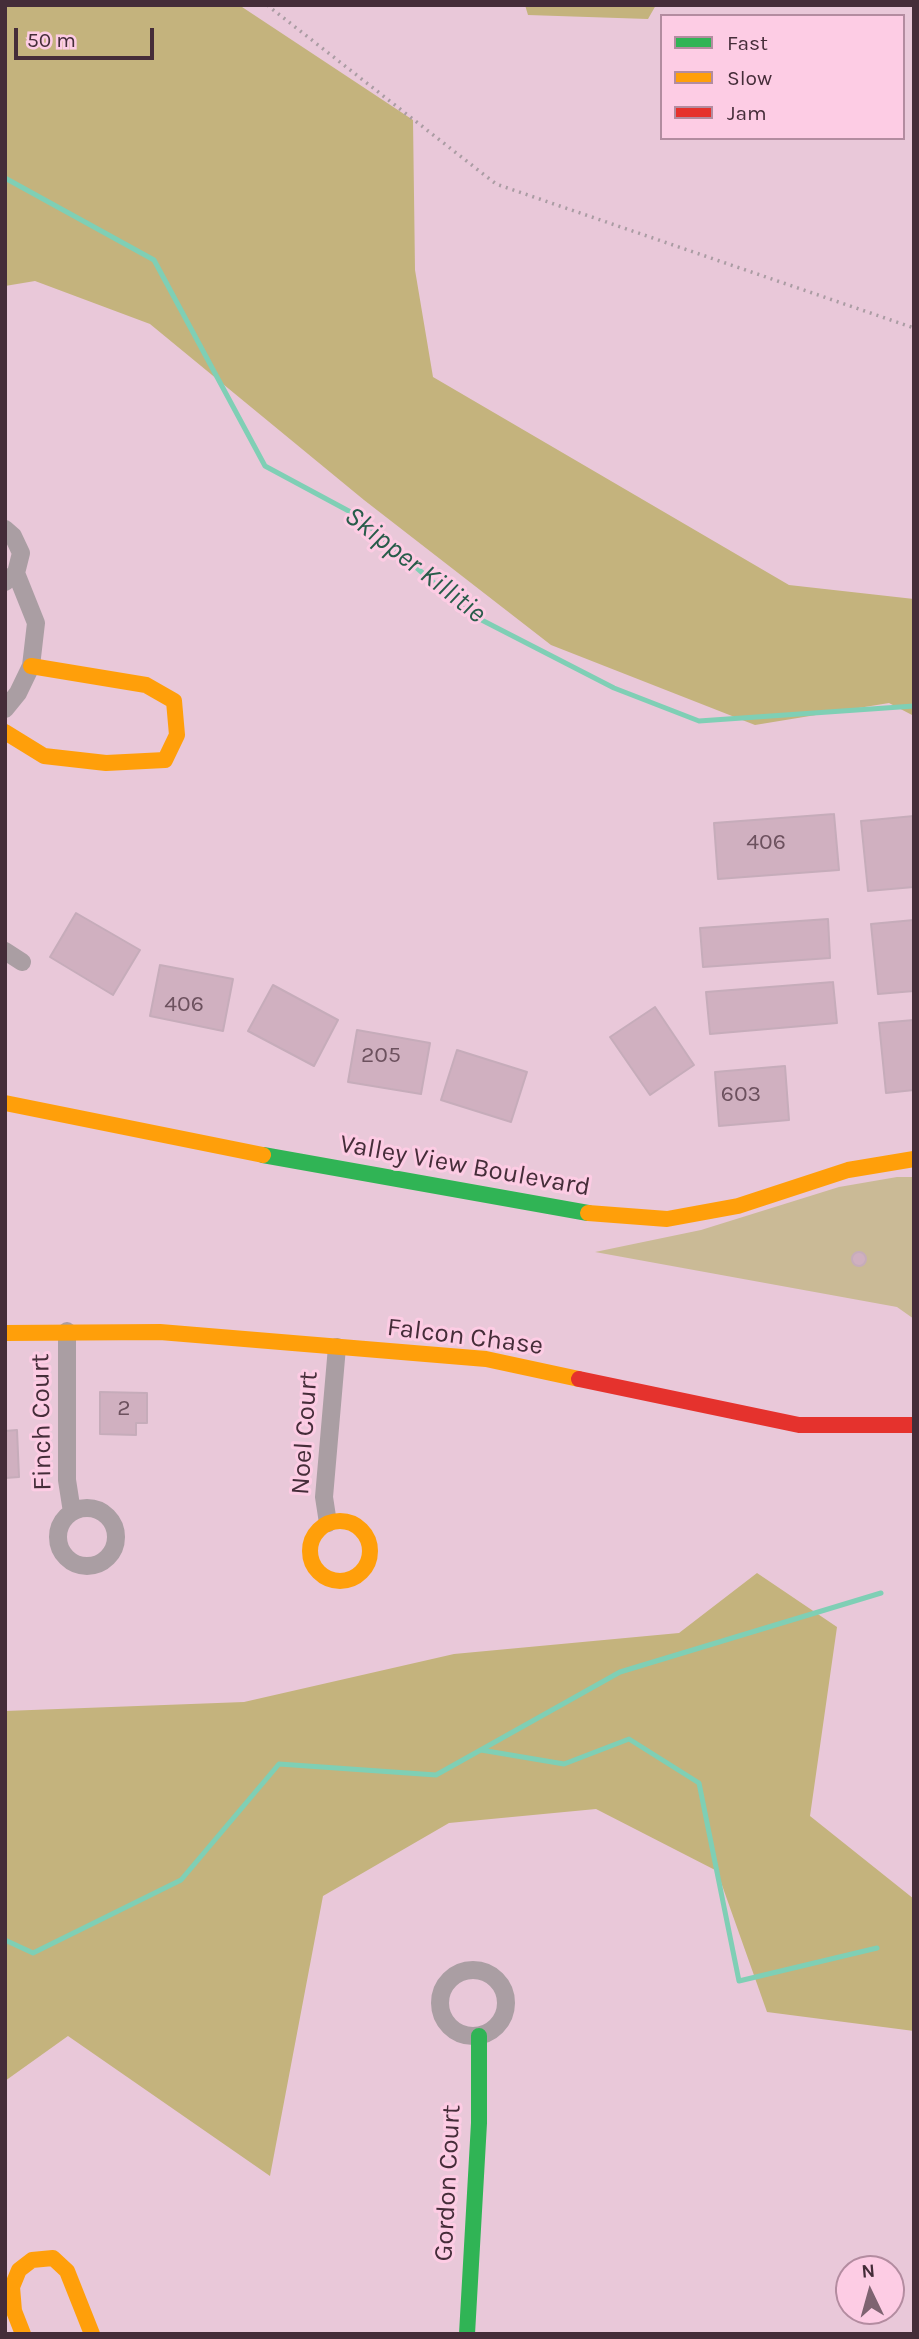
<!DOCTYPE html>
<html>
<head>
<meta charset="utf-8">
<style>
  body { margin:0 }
  #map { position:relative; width:919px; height:2339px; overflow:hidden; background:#e9c8d9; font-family:Karla,sans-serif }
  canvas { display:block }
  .frame { position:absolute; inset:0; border:7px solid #452d39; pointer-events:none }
  .legend { position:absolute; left:660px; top:14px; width:245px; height:126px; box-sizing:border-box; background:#fdcce4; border:2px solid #b38ca0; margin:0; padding:9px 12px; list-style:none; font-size:21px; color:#452d39 }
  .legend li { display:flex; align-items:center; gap:14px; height:35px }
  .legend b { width:35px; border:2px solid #b38ca0 }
  .north { position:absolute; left:835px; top:2255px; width:70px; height:70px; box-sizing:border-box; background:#fdcce4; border:2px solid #b38ca0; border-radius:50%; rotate:355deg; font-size:19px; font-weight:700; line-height:28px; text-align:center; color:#452d39 }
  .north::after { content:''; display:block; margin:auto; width:24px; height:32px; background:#7e6371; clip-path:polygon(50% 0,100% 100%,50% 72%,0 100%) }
  .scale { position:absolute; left:14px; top:28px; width:140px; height:32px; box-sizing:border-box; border:4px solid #452d39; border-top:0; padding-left:9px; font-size:21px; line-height:24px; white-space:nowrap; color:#452d39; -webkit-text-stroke:5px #fdcce4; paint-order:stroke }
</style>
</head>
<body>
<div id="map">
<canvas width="919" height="2339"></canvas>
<div class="frame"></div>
<ul class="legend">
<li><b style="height:9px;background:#30b455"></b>Fast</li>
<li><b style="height:9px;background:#ff9f0a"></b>Slow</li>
<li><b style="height:9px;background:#e5322d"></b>Jam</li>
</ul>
<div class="north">N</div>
<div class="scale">50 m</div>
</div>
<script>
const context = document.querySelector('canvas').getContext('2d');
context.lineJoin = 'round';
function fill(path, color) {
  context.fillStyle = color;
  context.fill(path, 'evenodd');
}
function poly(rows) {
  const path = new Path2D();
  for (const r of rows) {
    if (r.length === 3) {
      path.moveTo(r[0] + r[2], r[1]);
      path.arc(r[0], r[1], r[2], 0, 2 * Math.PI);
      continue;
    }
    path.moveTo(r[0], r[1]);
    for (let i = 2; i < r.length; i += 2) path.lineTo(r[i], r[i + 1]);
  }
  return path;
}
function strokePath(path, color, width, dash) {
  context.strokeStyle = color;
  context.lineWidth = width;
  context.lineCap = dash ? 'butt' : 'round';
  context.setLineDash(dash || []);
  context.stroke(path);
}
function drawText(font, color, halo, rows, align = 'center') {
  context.font = font + ' Karla,sans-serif';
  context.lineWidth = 6;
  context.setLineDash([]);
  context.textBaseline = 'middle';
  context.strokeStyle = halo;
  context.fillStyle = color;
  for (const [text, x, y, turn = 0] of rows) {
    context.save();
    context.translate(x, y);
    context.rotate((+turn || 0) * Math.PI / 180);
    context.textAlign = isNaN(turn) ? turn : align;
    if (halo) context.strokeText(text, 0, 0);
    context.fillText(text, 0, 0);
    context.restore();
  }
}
fill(poly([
  [897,1177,914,1177,914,1319,897,1307,595,1252,701,1230,839,1187]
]), '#caba96');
fill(poly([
  [5,5,239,5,413,120,415,270,433,377,789,585,914,599,914,716,889,703,755,725,551,645,364,500,150,324,35,281,5,286],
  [525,5,656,5,648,19,528,15],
  [757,1573,837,1627,810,1816,914,1899,914,2031,767,2012,717,1871,596,1809,449,1823,323,1896,270,2176,68,2036,5,2081,5,1711,244,1702,454,1654,679,1633]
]), '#c4b37d');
strokePath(poly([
  [5,178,154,260,265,466,358,516,468,613,614,688,699,721,914,706],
  [481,1750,564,1764,629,1739,699,1783,739,1981,877,1948],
  [5,1940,33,1953,181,1880,279,1764,436,1775,620,1672,881,1593]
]), '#7fcfb5', 5);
const building = poly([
  [834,814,839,870,718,879,714,823,834,814],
  [914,816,914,887,868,891,861,821,914,816],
  [76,913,140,950,113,995,50,957,76,913],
  [828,919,830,958,703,967,700,928,828,919],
  [914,920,914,991,878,994,871,924,914,920],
  [160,965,233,979,223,1031,150,1016,160,965],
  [833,982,837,1023,710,1034,706,992,833,982],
  [273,985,338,1020,314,1066,248,1031,273,985],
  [655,1007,694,1065,650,1095,610,1037,655,1007],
  [914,1020,914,1090,886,1093,879,1023,914,1020],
  [357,1030,430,1043,421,1094,348,1082,357,1030],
  [457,1050,527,1072,511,1122,441,1100,457,1050],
  [785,1066,789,1120,719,1126,715,1072,785,1066],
  [859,1259,7],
  [100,1392,147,1393,147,1423,136,1423,136,1435,100,1434,100,1392],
  [17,1430,19,1477,5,1478,5,1431,17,1430]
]);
fill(building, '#d0b0c0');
strokePath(building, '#c6acba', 2);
strokePath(poly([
  [267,5,496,184,914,328]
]), '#aa9ca3', 3.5, [2, 5]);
strokePath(poly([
  [5,529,13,536,21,553,16,573,5,582],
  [5,709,18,693,31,666,36,623,16,573],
  [5,951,22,962],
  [67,1331,67,1480,72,1512],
  [87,1537,29],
  [328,1523,324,1497,337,1347],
  [473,2003,33]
]), '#aa9ea3', 18);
strokePath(poly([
  [263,1155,588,1213],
  [467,2334,479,2123,479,2036]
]), '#30b455', 16);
strokePath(poly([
  [5,732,44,756,106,763,165,760,177,735,174,701,146,685,31,666],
  [5,1103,263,1155],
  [588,1213,667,1219,738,1206,848,1170,914,1159],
  [5,1333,160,1332,486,1359,579,1379],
  [340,1551,30],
  [23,2334,14,2311,12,2287,19,2270,32,2260,53,2258,67,2271,92,2334]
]), '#ff9f0a', 16);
strokePath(poly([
  [579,1379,799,1425,914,1425]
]), '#e5322d', 16);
drawText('23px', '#6c515e', null, [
  ["406",766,842],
  ["406",184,1004],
  ["205",381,1055],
  ["603",741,1094],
  ["2",124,1408]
]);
drawText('26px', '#452d39', '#fdcce4', [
  ["Valley View Boulevard",465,1166,10],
  ["Falcon Chase",465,1337,7],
  ["Finch Court",42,1422,-91],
  ["Noel Court",305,1433,-86],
  ["Gordon Court",448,2183,-87]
]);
drawText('italic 28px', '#285c4a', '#fdcce4', [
  ["Skipper Killitie",415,565,38]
]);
</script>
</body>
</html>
